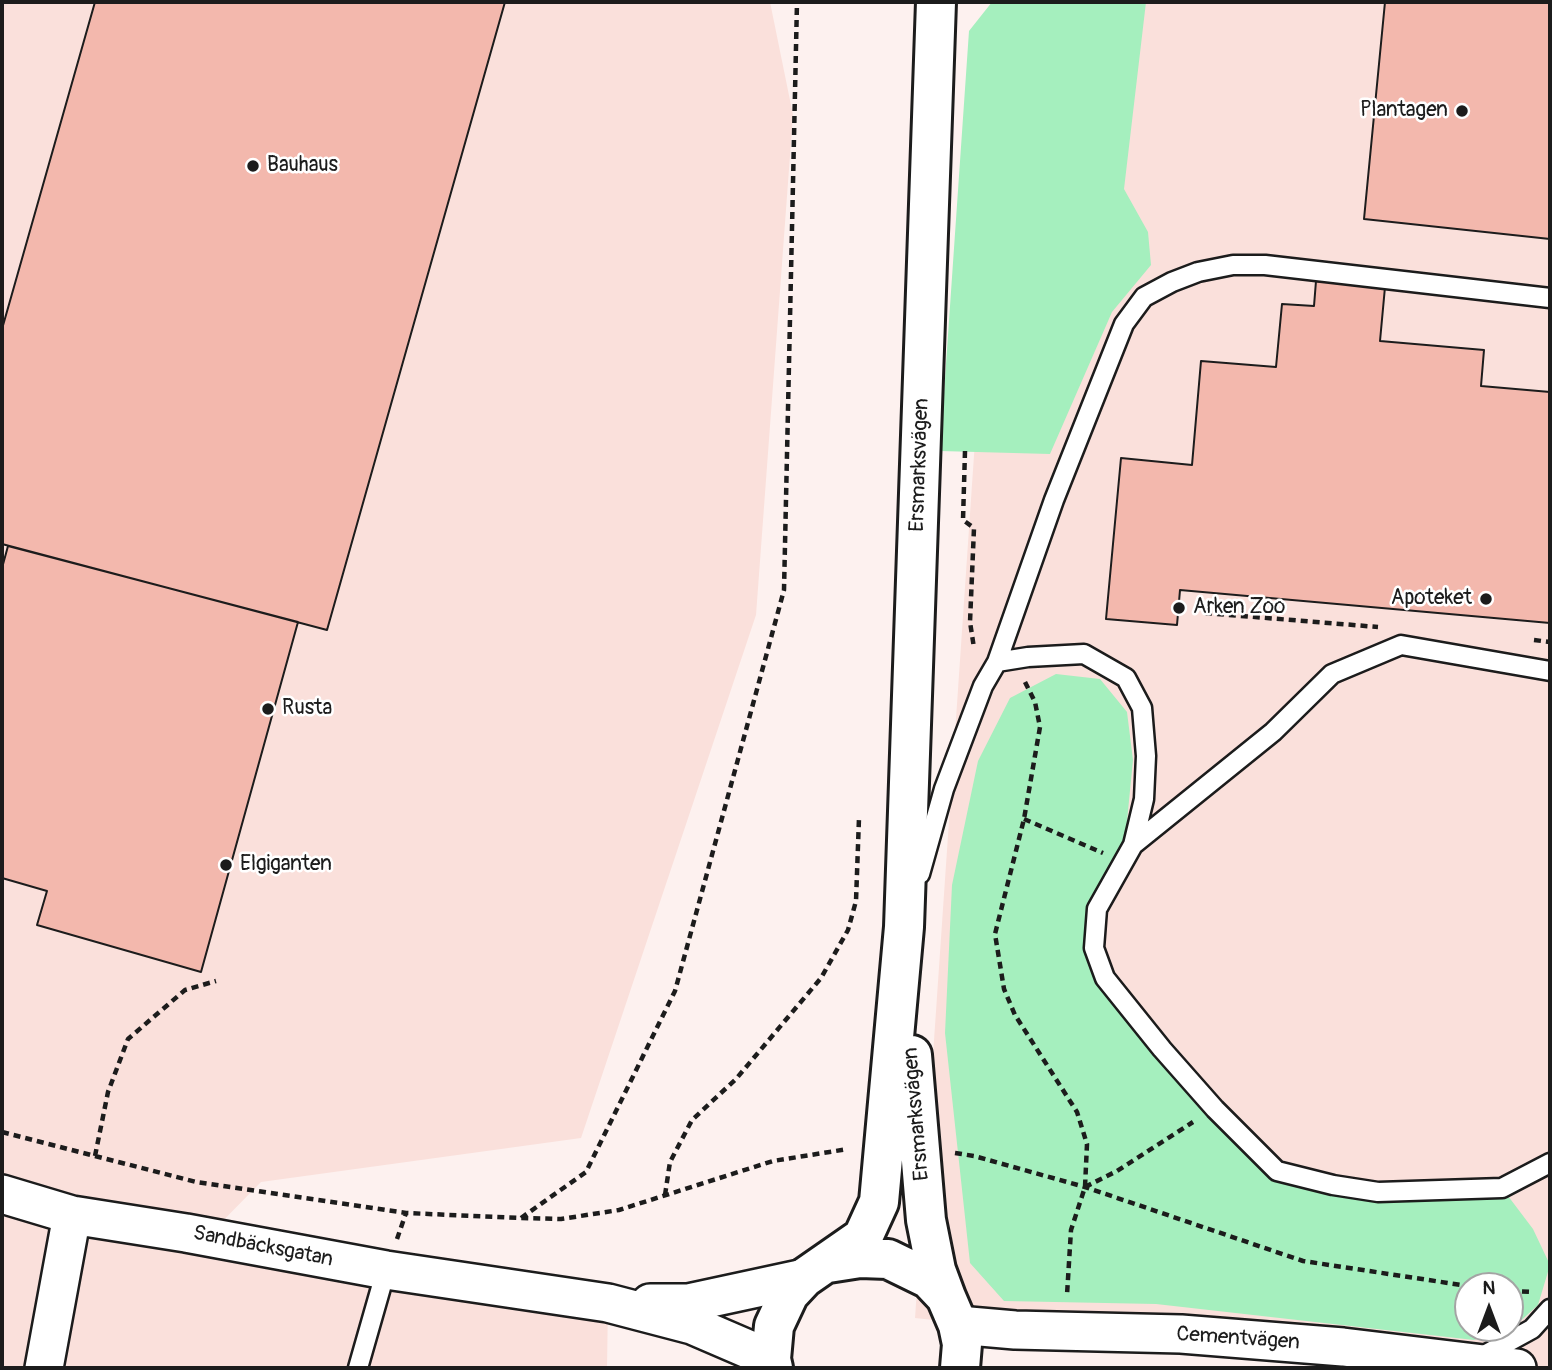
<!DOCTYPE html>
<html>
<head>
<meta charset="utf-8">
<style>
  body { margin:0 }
  #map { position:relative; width:1552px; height:1370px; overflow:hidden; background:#fdf1ef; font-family:Pangolin,sans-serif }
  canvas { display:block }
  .frame { position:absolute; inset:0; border:4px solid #1c1c1c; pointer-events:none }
  .north { position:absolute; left:1454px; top:1272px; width:70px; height:70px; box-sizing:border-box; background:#fff; border:2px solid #a4a4a4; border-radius:50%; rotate:0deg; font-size:19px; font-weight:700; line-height:28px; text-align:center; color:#1c1c1c }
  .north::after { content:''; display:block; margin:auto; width:24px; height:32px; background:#1c1c1c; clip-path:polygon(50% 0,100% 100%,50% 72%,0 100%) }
</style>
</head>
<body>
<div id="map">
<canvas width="1552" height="1370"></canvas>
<div class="frame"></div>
<div class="north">N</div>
</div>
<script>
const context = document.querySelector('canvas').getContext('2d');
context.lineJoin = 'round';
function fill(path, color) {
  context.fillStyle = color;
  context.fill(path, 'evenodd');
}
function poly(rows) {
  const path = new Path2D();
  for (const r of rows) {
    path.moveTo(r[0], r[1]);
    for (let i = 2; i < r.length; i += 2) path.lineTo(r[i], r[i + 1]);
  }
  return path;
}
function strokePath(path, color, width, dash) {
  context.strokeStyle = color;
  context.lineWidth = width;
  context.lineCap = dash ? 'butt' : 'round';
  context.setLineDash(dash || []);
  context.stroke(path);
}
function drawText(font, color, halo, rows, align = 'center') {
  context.font = font + ' Pangolin,sans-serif';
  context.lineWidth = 5;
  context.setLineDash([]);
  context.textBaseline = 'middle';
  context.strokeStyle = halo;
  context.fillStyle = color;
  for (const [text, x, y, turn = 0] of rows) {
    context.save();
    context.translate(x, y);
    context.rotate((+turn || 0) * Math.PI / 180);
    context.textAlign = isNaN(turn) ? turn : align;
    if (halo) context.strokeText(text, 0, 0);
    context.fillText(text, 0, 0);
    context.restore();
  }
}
fill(poly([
  [2,2,770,2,793,115,756,615,581,1138,261,1182,208,1236,608,1303,607,1368,2,1368],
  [1005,2,1550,2,1550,1368,1374,1368,915,1318],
  [1468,1286,1510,1286,1510,1328,1468,1328]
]), '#fae0db');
fill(poly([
  [992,2,1146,2,1124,189,1148,232,1151,265,1112,312,1050,454,940,451,969,31],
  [1056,674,1100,679,1127,712,1133,760,1123,862,1097,909,1105,978,1277,1171,1333,1185,1502,1188,1533,1229,1550,1265,1538,1305,1515,1326,1510,1328,1510,1286,1468,1286,1468,1328,1509,1328,1474,1340,1156,1304,1004,1301,970,1263,945,1033,952,885,978,761,1010,698]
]), '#a5efbe');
const building = poly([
  [95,2,505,2,327,630,2,544,2,329,95,2],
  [1385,2,1550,2,1550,239,1364,219,1385,2],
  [1316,281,1385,287,1380,341,1484,350,1481,386,1550,392,1550,623,1180,590,1177,625,1106,619,1121,458,1192,465,1201,361,1276,367,1282,304,1314,306,1316,281],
  [8,546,298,622,201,972,37,925,47,891,2,878,2,568,8,546]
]);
fill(building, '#f3b8ad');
strokePath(building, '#1c1c1c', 2);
const lane = poly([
  [997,662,1054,500,1124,324,1144,297,1172,282,1198,272,1233,265,1265,265,1550,298],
  [1550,671,1401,645,1332,674,1273,732,1133,845,1097,909,1094,948,1105,978,1162,1049,1215,1109,1277,1171,1333,1185,1378,1192,1502,1188,1550,1163],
  [920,874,944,789,983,686,997,662,1028,657,1084,654,1126,678,1142,708,1146,756,1144,799,1133,845],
  [1479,1358,1532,1329,1550,1309],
  [358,1368,386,1270]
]);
const street = poly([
  [2,1194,72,1215],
  [650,1303,688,1303,804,1278],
  [958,1325,1015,1330,1181,1334,1343,1347,1517,1368],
  [44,1368,72,1215,186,1233,386,1270,608,1303,692,1325,771,1359]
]);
const secondary = poly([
  [912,1055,926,1220,936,1270,946,1297],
  [828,1263,860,1258,888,1259,929,1279,946,1297,958,1325,962,1344,960,1368],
  [773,1368,771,1359,774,1326,789,1294,804,1278,863,1237,879,1202,904,927,936,2]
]);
strokePath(lane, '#1c1c1c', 23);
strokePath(street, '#1c1c1c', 42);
strokePath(secondary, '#1c1c1c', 44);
strokePath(poly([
  [965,451,963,520,974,528,970,622,974,648],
  [1205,613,1378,627],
  [1534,640,1550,642],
  [1025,682,1035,702,1040,727,1024,819,995,934,1004,989,1015,1015,1077,1112,1087,1144,1085,1187,1071,1230,1067,1295],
  [1024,819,1103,853],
  [2,1132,196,1182,406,1213,521,1218,561,1219,619,1210,773,1161,848,1149],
  [955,1153,974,1156,1085,1187,1303,1261,1468,1286],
  [95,1156,108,1092,128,1039,185,990,216,981],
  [1085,1187,1117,1171,1193,1122],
  [665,1195,670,1162,692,1120,736,1079,821,978,848,930,856,901,859,818],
  [521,1218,586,1172,675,991,784,590,797,2],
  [397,1239,406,1213],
  [1510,1291,1532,1292]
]), '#1c1c1c', 4.5, [7, 5]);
strokePath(lane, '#fff', 18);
strokePath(street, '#fff', 37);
strokePath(secondary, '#fff', 38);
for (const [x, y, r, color] of [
  [1462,111,7,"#1c1c1c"],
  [253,166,7,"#1c1c1c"],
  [1486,599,7,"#1c1c1c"],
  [1179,608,7,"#1c1c1c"],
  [268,709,7,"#1c1c1c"],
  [226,865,7,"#1c1c1c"]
]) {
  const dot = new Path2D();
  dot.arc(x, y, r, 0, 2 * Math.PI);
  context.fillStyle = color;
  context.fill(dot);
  strokePath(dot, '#fff', 2.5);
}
drawText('21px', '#1c1c1c', '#fff', [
  ["Plantagen",1448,111,"right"],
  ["Bauhaus",267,166],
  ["Apoteket",1472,599,"right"],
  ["Arken Zoo",1193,608],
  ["Rusta",282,709],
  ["Elgiganten",240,865]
], 'left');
drawText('21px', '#1c1c1c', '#fff', [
  ["Ersmarksvägen",920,465,-88],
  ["Ersmarksvägen",917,1114,-95],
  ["Sandbäcksgatan",263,1247,11],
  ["Cementvägen",1238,1339,4]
]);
</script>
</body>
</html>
